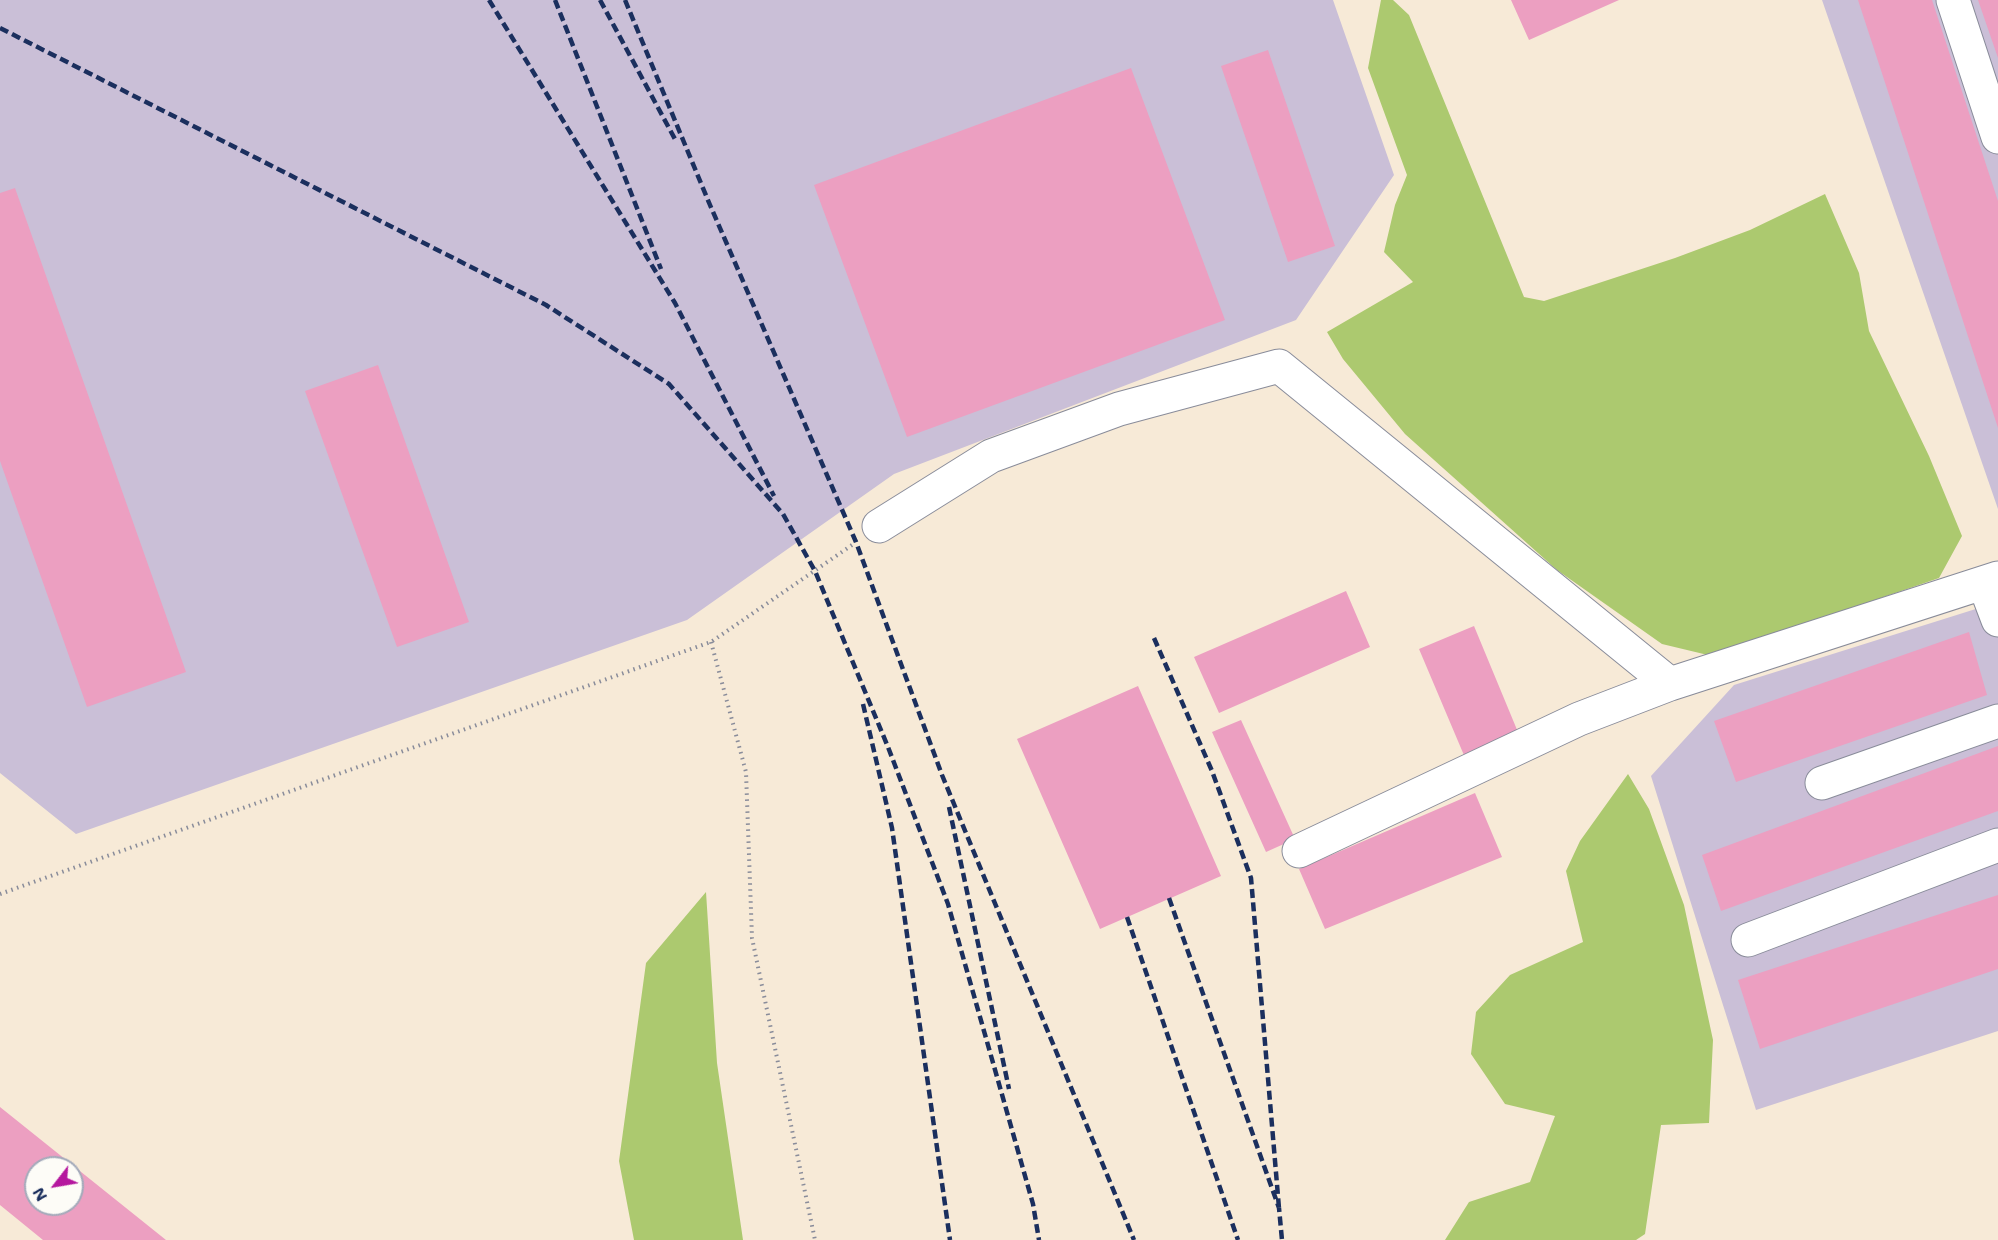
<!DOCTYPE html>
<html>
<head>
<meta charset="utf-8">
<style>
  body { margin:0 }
  #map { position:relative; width:1998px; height:1240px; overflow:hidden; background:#f7ead7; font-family:"Shantell Sans",sans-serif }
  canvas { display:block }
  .north { position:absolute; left:24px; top:1156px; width:60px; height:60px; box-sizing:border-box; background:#fdfcf7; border:2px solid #a3aaba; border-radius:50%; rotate:239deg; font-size:16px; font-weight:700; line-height:24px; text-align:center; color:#1b2f5e }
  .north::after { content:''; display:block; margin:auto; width:21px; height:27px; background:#b5179e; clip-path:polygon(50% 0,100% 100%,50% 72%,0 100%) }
</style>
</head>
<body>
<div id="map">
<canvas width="1998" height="1240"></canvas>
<div class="north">N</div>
</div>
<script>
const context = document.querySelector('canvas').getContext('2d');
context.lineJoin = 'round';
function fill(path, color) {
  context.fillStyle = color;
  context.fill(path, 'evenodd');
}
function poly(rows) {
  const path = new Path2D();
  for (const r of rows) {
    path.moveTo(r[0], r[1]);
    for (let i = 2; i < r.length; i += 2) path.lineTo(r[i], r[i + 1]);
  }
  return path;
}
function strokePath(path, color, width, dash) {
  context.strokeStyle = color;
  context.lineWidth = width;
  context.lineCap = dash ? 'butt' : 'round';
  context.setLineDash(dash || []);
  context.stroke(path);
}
fill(poly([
  [0,0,1333,0,1394,175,1296,320,894,474,687,620,76,834,0,773],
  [1822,0,1998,0,1998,509],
  [1998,602,1998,1031,1756,1110,1651,776,1734,685]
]), '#cabfd7');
fill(poly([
  [1381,0,1393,0,1409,15,1524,297,1544,301,1675,258,1750,230,1825,194,1859,273,1869,331,1929,456,1962,536,1939,578,1712,656,1662,644,1557,570,1405,434,1343,359,1327,332,1413,282,1384,252,1395,205,1407,175,1368,68],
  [1628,774,1649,809,1684,905,1713,1040,1709,1123,1661,1125,1645,1234,1636,1240,1445,1240,1469,1202,1530,1182,1555,1116,1505,1104,1471,1054,1476,1012,1510,975,1583,942,1566,871,1580,841],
  [706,892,717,1063,743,1240,634,1240,619,1161,646,963]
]), '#acc96f');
fill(poly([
  [1511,0,1619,0,1529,40],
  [1858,0,1932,0,1998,201,1998,428],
  [1978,0,1998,0,1998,58],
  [1268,50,1335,246,1288,262,1221,66],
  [1131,68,1225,320,907,437,814,185],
  [15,188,186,672,87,707,0,461,0,193],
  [378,365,469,622,397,647,305,391],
  [1346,591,1370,647,1219,713,1194,657],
  [1474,626,1520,737,1466,760,1419,649],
  [1969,632,1987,695,1736,782,1714,721],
  [1138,686,1221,876,1100,929,1017,739],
  [1241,720,1295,839,1266,852,1212,732],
  [1998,746,1998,811,1721,911,1702,855],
  [1475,793,1502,857,1325,929,1299,869],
  [1998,895,1998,969,1760,1049,1738,980],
  [0,1107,166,1240,43,1240,0,1205],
  [36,1168,72,1168,72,1204,36,1204]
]), '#ec9fc1');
const minor = poly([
  [1953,0,1998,137],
  [879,526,991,456,1119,409,1279,366,1670,684,1998,578],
  [1984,583,1998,620],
  [1822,783,1998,721],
  [1299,851,1579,719,1670,684],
  [1748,940,1998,845]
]);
strokePath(minor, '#898c9a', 35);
strokePath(poly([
  [711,642,746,772,752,938,815,1240],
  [0,894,711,642,852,545]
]), '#898c9a', 4, [1.5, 4.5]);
strokePath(minor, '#fff', 33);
strokePath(poly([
  [489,0,675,303,774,496],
  [555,0,661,269],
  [600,0,676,141],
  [625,0,710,205,856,542,942,775,1134,1240],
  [0,28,546,305,669,384,783,514,815,571,888,747,948,904,1033,1204,1039,1240],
  [1154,638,1212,771,1251,878,1279,1208],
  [863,704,892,828,950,1240],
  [949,807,1009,1089],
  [1169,898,1279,1208,1282,1240],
  [1127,917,1238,1240]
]), '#1b2f5e', 4.5, [9, 4.5]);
</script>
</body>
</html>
